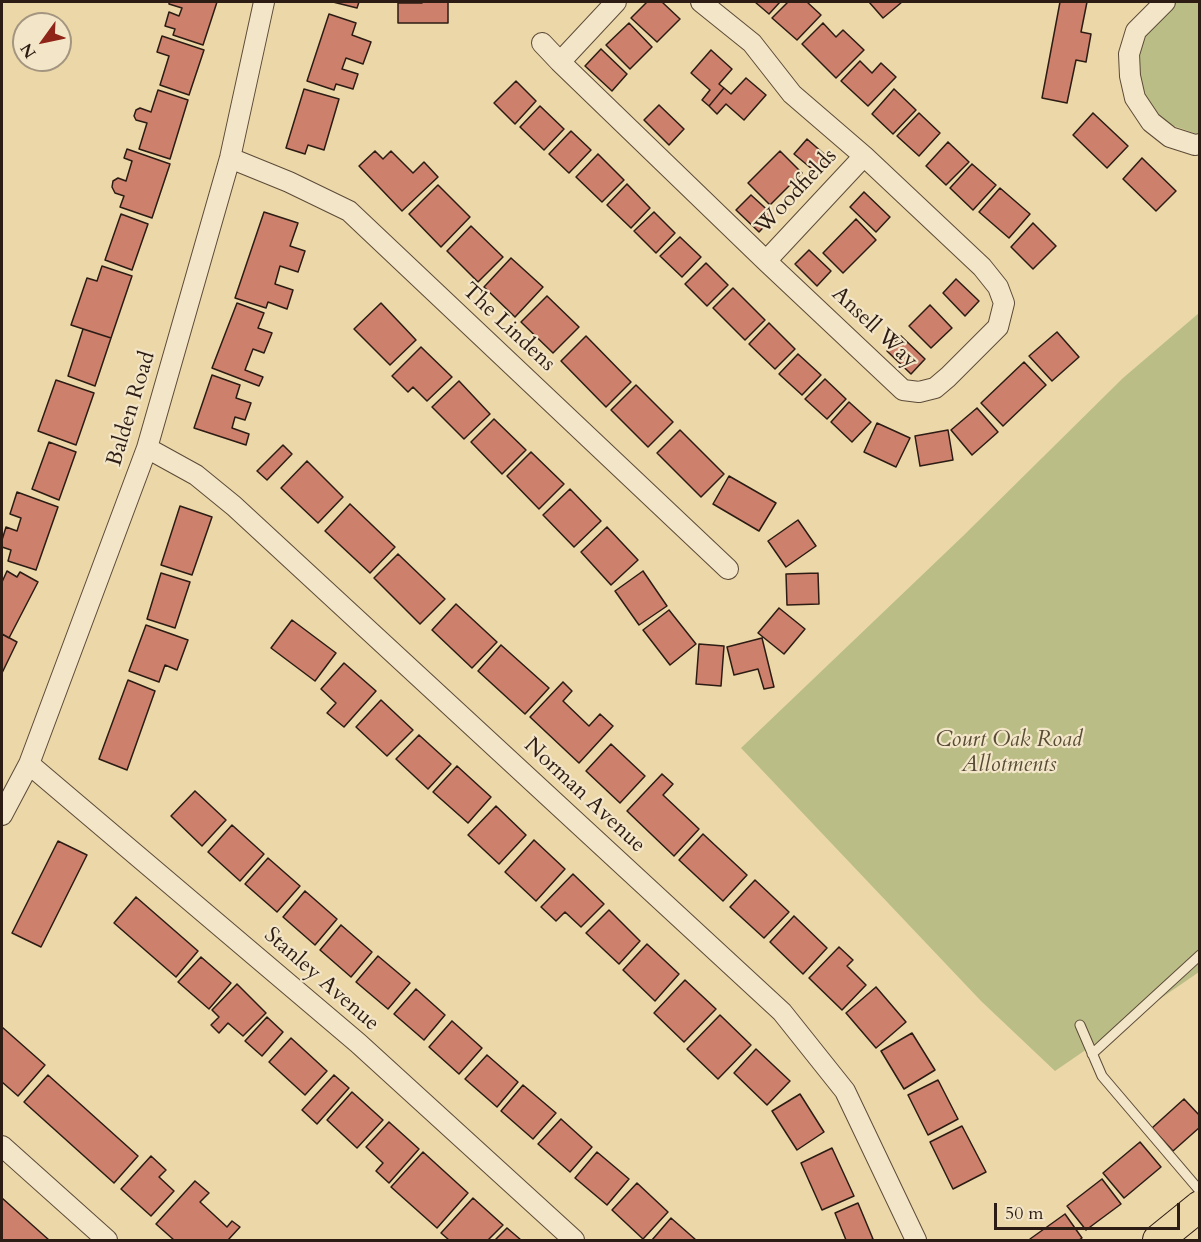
<!DOCTYPE html>
<html>
<head>
<meta charset="utf-8">
<style>
  body { margin:0 }
  #map { position:relative; width:1201px; height:1242px; overflow:hidden; background:#ecd7a9; font-family:Cardo,serif }
  canvas { display:block }
  .frame { position:absolute; inset:0; border:3px solid #2c1c13; pointer-events:none }
  .north { position:absolute; left:12px; top:12px; width:60px; height:60px; box-sizing:border-box; background:#f3e5c7; border:2px solid #a3957f; border-radius:50%; rotate:237deg; font-size:16px; font-weight:700; line-height:24px; text-align:center; color:#2c1c13 }
  .north::after { content:''; display:block; margin:auto; width:21px; height:27px; background:#8f2418; clip-path:polygon(50% 0,100% 100%,50% 72%,0 100%) }
  .scale { position:absolute; left:994px; top:1203px; width:186px; height:27px; box-sizing:border-box; border:3px solid #2c1c13; border-top:0; padding-left:8px; font-size:18px; line-height:21px; white-space:nowrap; color:#2c1c13; -webkit-text-stroke:4px #f3e5c7; paint-order:stroke }
</style>
</head>
<body>
<div id="map">
<canvas width="1201" height="1242"></canvas>
<div class="frame"></div>
<div class="north">N</div>
<div class="scale">50 m</div>
</div>
<script>
const context = document.querySelector('canvas').getContext('2d');
context.lineJoin = 'round';
function fill(path, color) {
  context.fillStyle = color;
  context.fill(path, 'evenodd');
}
function poly(rows) {
  const path = new Path2D();
  for (const r of rows) {
    path.moveTo(r[0], r[1]);
    for (let i = 2; i < r.length; i += 2) path.lineTo(r[i], r[i + 1]);
  }
  return path;
}
function strokePath(path, color, width, dash) {
  context.strokeStyle = color;
  context.lineWidth = width;
  context.lineCap = dash ? 'butt' : 'round';
  context.setLineDash(dash || []);
  context.stroke(path);
}
function drawText(font, color, halo, rows, align = 'center') {
  context.font = font + ' Cardo,serif';
  context.lineWidth = 4.5;
  context.setLineDash([]);
  context.textBaseline = 'middle';
  context.strokeStyle = halo;
  context.fillStyle = color;
  for (const [text, x, y, turn = 0] of rows) {
    context.save();
    context.translate(x, y);
    context.rotate((+turn || 0) * Math.PI / 180);
    context.textAlign = isNaN(turn) ? turn : align;
    if (halo) context.strokeText(text, 0, 0);
    context.fillText(text, 0, 0);
    context.restore();
  }
}
fill(poly([
  [1175,2,1199,2,1199,134,1197,134,1165,123,1152,110,1141,88,1137,59,1142,35],
  [1199,313,1199,972,1055,1071,981,1001,741,748,963,536,1123,378]
]), '#babe86');
const building = poly([
  [169,2,217,2,203,45,173,35,175,29,165,26,169,12,179,16,182,8,169,4,169,2],
  [333,2,359,2,357,8,333,2],
  [422,2,448,2,448,23,398,23,398,3,422,3,422,2],
  [647,2,662,2,680,19,657,42,631,18,647,2],
  [755,2,780,2,769,14,755,2],
  [788,2,807,2,821,15,797,40,772,18,788,2],
  [869,2,902,2,883,18,869,2],
  [1060,2,1087,2,1081,32,1091,34,1086,62,1076,60,1067,103,1042,98,1060,2],
  [329,14,356,23,352,35,371,42,363,64,346,58,342,69,358,74,353,89,336,84,334,90,307,81,329,14],
  [629,23,652,47,630,69,606,45,629,23],
  [823,23,836,37,843,30,864,50,836,78,802,44,823,23],
  [162,36,204,50,189,95,160,85,169,56,157,52,162,36],
  [601,49,627,74,612,91,585,66,601,49],
  [711,50,732,69,719,84,724,88,709,106,702,100,710,90,691,73,711,50],
  [860,61,872,73,881,63,896,77,868,106,841,81,860,61],
  [746,78,766,95,744,120,726,104,717,114,709,106,724,88,731,94,746,78],
  [516,81,536,101,515,124,494,103,516,81],
  [304,89,339,99,324,150,308,145,305,154,286,148,304,89],
  [894,89,916,110,893,134,872,114,894,89],
  [158,90,188,100,170,159,139,149,147,123,136,120,134,116,136,110,140,108,151,112,158,90],
  [659,105,684,129,669,145,644,120,659,105],
  [540,106,564,129,544,150,520,127,540,106],
  [919,113,940,133,919,156,897,136,919,113],
  [1093,113,1128,146,1107,168,1073,135,1093,113],
  [571,131,591,150,569,173,549,154,571,131],
  [807,139,831,160,818,174,794,154,807,139],
  [948,142,969,162,946,185,926,166,948,142],
  [127,149,170,164,152,218,120,207,124,196,115,193,112,187,113,181,118,178,126,181,132,161,124,158,127,149],
  [375,151,383,159,391,151,413,173,424,162,438,177,402,211,359,166,375,151],
  [780,151,802,173,770,205,748,183,780,151],
  [598,154,624,180,602,202,576,177,598,154],
  [1142,158,1176,191,1156,211,1123,179,1142,158],
  [972,164,996,185,973,210,950,188,972,164],
  [627,184,650,208,631,228,607,205,627,184],
  [438,185,470,217,441,247,409,214,438,185],
  [1000,188,1030,214,1009,238,979,212,1000,188],
  [864,192,890,217,876,232,850,207,864,192],
  [751,195,774,216,759,232,736,210,751,195],
  [264,212,298,223,290,246,305,251,298,272,280,266,275,284,293,290,287,309,268,302,266,308,235,298,264,212],
  [654,212,675,233,656,253,634,231,654,212],
  [121,214,148,224,132,270,105,260,121,214],
  [856,219,876,240,843,273,823,253,856,219],
  [1033,223,1056,246,1033,269,1011,247,1033,223],
  [471,226,503,257,478,282,447,251,471,226],
  [680,237,701,257,682,277,660,256,680,237],
  [809,250,831,271,817,286,795,264,809,250],
  [511,258,543,287,515,317,484,287,511,258],
  [706,263,728,285,707,306,685,284,706,263],
  [102,266,132,276,111,338,71,325,87,278,97,281,102,266],
  [956,279,979,301,965,316,943,293,956,279],
  [733,288,765,320,745,340,713,308,733,288],
  [547,296,579,327,553,353,521,322,547,296],
  [237,303,264,313,258,328,272,333,264,353,253,349,245,370,263,377,259,386,212,368,237,303],
  [381,303,416,340,390,365,354,329,381,303],
  [930,305,952,328,931,348,909,326,930,305],
  [769,323,795,349,775,369,749,344,769,323],
  [83,329,111,338,95,386,68,376,83,329],
  [1057,332,1079,357,1052,381,1029,356,1057,332],
  [586,336,631,382,606,407,561,361,586,336],
  [901,336,925,359,911,374,887,351,901,336],
  [421,347,452,377,427,401,413,387,408,392,392,376,421,347],
  [798,354,821,375,802,395,779,374,798,354],
  [1024,362,1046,385,1003,426,981,403,1024,362],
  [212,375,240,385,236,398,251,403,245,420,235,417,232,428,249,434,246,445,194,428,212,375],
  [825,379,846,399,827,419,805,399,825,379],
  [56,380,94,393,76,445,38,431,56,380],
  [459,381,490,414,464,439,432,407,459,381],
  [636,385,673,422,648,447,611,410,636,385],
  [849,402,871,422,852,442,831,422,849,402],
  [977,408,998,432,972,455,951,430,977,408],
  [494,419,526,450,502,474,471,442,494,419],
  [877,423,910,438,896,467,864,452,877,423],
  [680,430,724,474,701,497,657,453,680,430],
  [948,430,953,460,920,466,915,436,948,430],
  [49,442,76,452,59,500,32,489,49,442],
  [283,445,292,454,267,480,257,471,283,445],
  [531,452,564,484,539,509,507,476,531,452],
  [307,461,343,497,318,523,281,488,307,461],
  [729,476,776,503,759,531,713,504,729,476],
  [570,489,601,521,574,547,543,515,570,489],
  [17,492,58,507,36,570,8,561,11,550,2,547,2,540,6,527,17,531,21,518,10,514,17,492],
  [350,504,395,547,370,573,325,531,350,504],
  [180,506,212,517,192,575,161,565,180,506],
  [798,520,816,546,786,567,768,541,798,520],
  [607,527,638,560,611,585,581,552,607,527],
  [398,554,445,599,420,624,374,578,398,554],
  [7,571,17,577,20,572,38,582,9,638,2,634,2,582,7,571],
  [643,571,667,606,639,625,615,591,643,571],
  [161,573,190,582,175,628,147,619,161,573],
  [818,573,819,604,787,605,786,574,818,573],
  [456,604,497,642,472,668,432,630,456,604],
  [779,608,805,629,784,654,758,633,779,608],
  [669,610,696,644,670,665,643,630,669,610],
  [292,620,336,653,315,681,271,648,292,620],
  [146,625,188,640,177,670,165,665,159,682,129,671,146,625],
  [2,634,17,642,2,673,2,634],
  [762,638,774,687,764,689,758,669,734,675,727,647,762,638],
  [699,644,724,646,721,686,696,684,699,644],
  [501,645,549,688,525,714,478,671,501,645],
  [344,663,376,691,344,727,327,713,336,703,321,689,344,663],
  [128,680,155,691,127,770,99,759,128,680],
  [563,682,572,691,563,701,589,726,600,714,613,726,579,763,530,717,563,682],
  [381,700,413,730,387,756,356,727,381,700],
  [419,735,451,764,428,789,396,759,419,735],
  [611,744,645,776,620,803,586,771,611,744],
  [457,766,491,797,468,823,433,792,457,766],
  [662,774,673,784,663,795,699,829,674,856,627,811,662,774],
  [195,791,226,820,202,846,171,816,195,791],
  [496,806,526,835,499,864,468,835,496,806],
  [232,825,264,854,240,881,208,852,232,825],
  [703,834,747,875,723,901,679,860,703,834],
  [534,840,565,869,536,901,505,872,534,840],
  [58,841,87,855,41,947,12,933,58,841],
  [268,858,300,886,277,912,245,884,268,858],
  [573,874,604,904,581,927,565,912,556,921,541,907,573,874],
  [755,880,789,912,764,938,730,907,755,880],
  [305,891,337,919,315,945,283,917,305,891],
  [136,897,198,951,176,977,114,923,136,897],
  [609,910,640,941,619,964,586,933,609,910],
  [794,916,827,948,803,974,770,942,794,916],
  [341,925,372,952,351,977,320,950,341,925],
  [647,944,679,974,655,1001,623,970,647,944],
  [839,947,853,960,847,966,866,985,842,1010,809,978,839,947],
  [378,956,410,983,388,1009,356,982,378,956],
  [201,957,231,983,209,1009,178,982,201,957],
  [685,980,716,1009,684,1042,654,1013,685,980],
  [237,984,266,1013,243,1036,228,1023,219,1033,211,1025,219,1017,212,1010,237,984],
  [876,987,906,1022,876,1048,846,1013,876,987],
  [416,989,445,1015,424,1040,394,1014,416,989],
  [720,1015,751,1045,718,1079,687,1049,720,1015],
  [267,1017,283,1032,262,1056,245,1041,267,1017],
  [452,1021,482,1048,459,1074,429,1047,452,1021],
  [2,1027,45,1065,18,1096,2,1082,2,1027],
  [912,1033,935,1070,904,1089,881,1051,912,1033],
  [291,1038,327,1071,305,1095,269,1062,291,1038],
  [756,1049,790,1081,767,1105,734,1073,756,1049],
  [487,1055,518,1082,497,1107,465,1079,487,1055],
  [48,1075,138,1156,114,1183,24,1102,48,1075],
  [334,1075,349,1088,317,1124,302,1110,334,1075],
  [938,1080,958,1119,928,1135,908,1095,938,1080],
  [523,1085,556,1113,533,1139,501,1111,523,1085],
  [352,1092,383,1120,357,1148,327,1120,352,1092],
  [800,1094,824,1132,797,1150,772,1111,800,1094],
  [1184,1099,1200,1116,1200,1127,1173,1151,1152,1128,1184,1099],
  [561,1119,592,1147,570,1172,538,1144,561,1119],
  [389,1122,419,1149,389,1183,376,1171,383,1163,366,1147,389,1122],
  [962,1126,986,1172,953,1189,930,1142,962,1126],
  [1140,1142,1161,1167,1124,1198,1103,1173,1140,1142],
  [832,1148,854,1196,822,1210,801,1163,832,1148],
  [423,1152,468,1193,437,1228,391,1187,423,1152],
  [597,1152,629,1179,607,1205,575,1178,597,1152],
  [151,1156,166,1170,159,1177,174,1191,151,1216,121,1189,151,1156],
  [1102,1179,1121,1204,1086,1230,1067,1206,1102,1179],
  [195,1181,209,1193,200,1202,227,1227,232,1221,240,1227,228,1240,174,1240,156,1224,195,1181],
  [637,1183,668,1212,643,1239,612,1210,637,1183],
  [2,1198,49,1240,2,1240,2,1198],
  [473,1198,503,1225,488,1240,449,1240,441,1233,473,1198],
  [858,1203,873,1239,870,1240,846,1240,835,1213,858,1203],
  [1065,1214,1082,1238,1079,1240,1032,1240,1030,1239,1065,1214],
  [671,1218,696,1240,652,1240,671,1218],
  [507,1228,521,1240,495,1240,507,1228]
]);
fill(building, '#cd806c');
strokePath(building, '#2c1c13', 1.5);
const lane = poly([
  [1080,1025,1102,1076,1200,1191],
  [1092,1054,1200,955]
]);
const street = poly([
  [616,2,560,62,766,261,903,390,919,392,935,388,948,377,998,327,1004,303,998,287,982,267,864,156,792,94,752,43,701,2],
  [1165,2,1136,31,1129,54,1130,76,1135,98,1151,122,1170,137,1195,145,1200,144],
  [542,43,560,62],
  [230,158,289,182,349,211,728,569],
  [766,261,864,156],
  [147,448,196,475,234,506,782,1012,845,1091,916,1240],
  [29,764,358,1043,574,1240],
  [2,815,29,764,147,448,230,158,264,2],
  [2,1146,107,1240]
]);
const primary = poly([
  [1158,1240,1200,1206]
]);
strokePath(lane, '#5c4b38', 11);
strokePath(street, '#5c4b38', 22);
strokePath(primary, '#2c1c13', 32);
strokePath(lane, '#f3e5c7', 9);
strokePath(street, '#f3e5c7', 20);
strokePath(primary, '#ecd7a9', 30);
drawText('22px', '#2c1c13', '#f3e5c7', [
  ["Woodfields",797,192,-47],
  ["The Lindens",508,328,43],
  ["Ansell Way",874,328,43],
  ["Balden Road",132,409,-73],
  ["Norman Avenue",584,796,43],
  ["Stanley Avenue",321,980,41]
]);
drawText('italic 22px', '#574d36', '#f3e5c7', [
  ["Court Oak Road",1009,741],
  ["Allotments",1009,766]
]);
</script>
</body>
</html>
